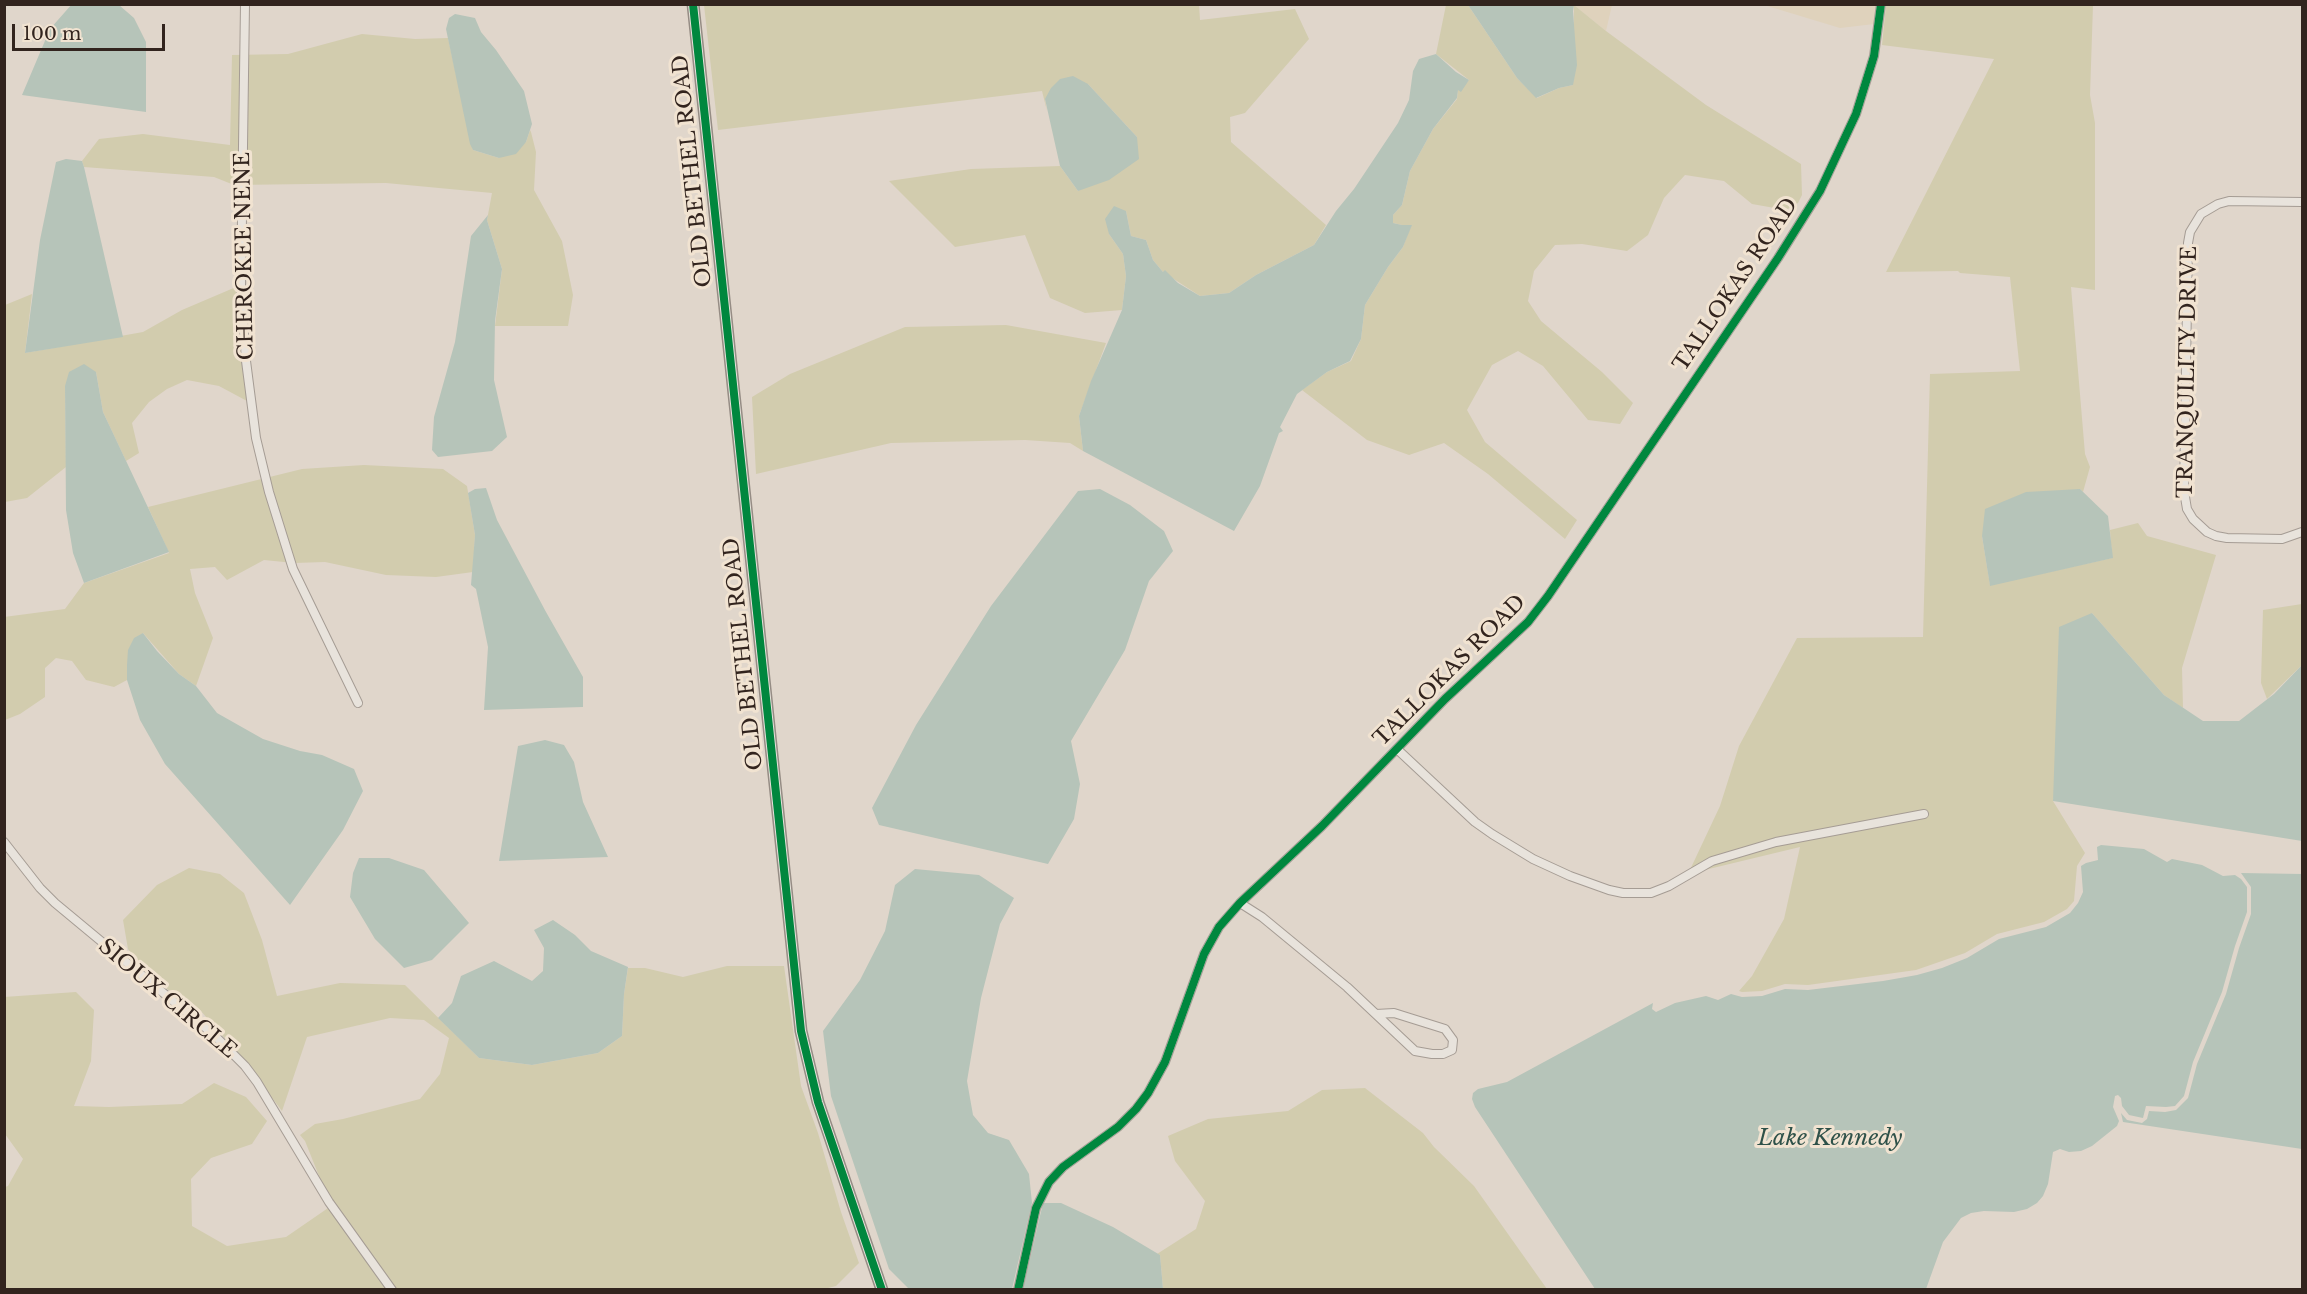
<!DOCTYPE html>
<html>
<head>
<meta charset="utf-8">
<style>
  body { margin:0 }
  #map { position:relative; width:2307px; height:1294px; overflow:hidden; background:#e0d6cb; font-family:"Libre Baskerville",serif }
  canvas { display:block }
  .frame { position:absolute; inset:0; border:6px solid #32241e; pointer-events:none }
  .scale { position:absolute; left:12px; top:24px; width:153px; height:27px; box-sizing:border-box; border:3px solid #32241e; border-top:0; padding-left:8px; font-size:18px; line-height:21px; white-space:nowrap; color:#32241e; -webkit-text-stroke:4px #f1e3d1; paint-order:stroke }
</style>
</head>
<body>
<div id="map">
<canvas width="2307" height="1294"></canvas>
<div class="frame"></div>
<div class="scale">100 m</div>
</div>
<script>
const context = document.querySelector('canvas').getContext('2d');
context.lineJoin = 'round';
function fill(path, color) {
  context.fillStyle = color;
  context.fill(path, 'evenodd');
}
function poly(rows) {
  const path = new Path2D();
  for (const r of rows) {
    path.moveTo(r[0], r[1]);
    for (let i = 2; i < r.length; i += 2) path.lineTo(r[i], r[i + 1]);
  }
  return path;
}
function strokePath(path, color, width, dash) {
  context.strokeStyle = color;
  context.lineWidth = width;
  context.lineCap = dash ? 'butt' : 'round';
  context.setLineDash(dash || []);
  context.stroke(path);
}
function drawText(font, color, halo, rows, align = 'center') {
  context.font = font + ' "Libre Baskerville",serif';
  context.lineWidth = 6;
  context.setLineDash([]);
  context.textBaseline = 'middle';
  context.strokeStyle = halo;
  context.fillStyle = color;
  for (const [text, x, y, turn = 0] of rows) {
    context.save();
    context.translate(x, y);
    context.rotate((+turn || 0) * Math.PI / 180);
    context.textAlign = isNaN(turn) ? turn : align;
    if (halo) context.strokeText(text, 0, 0);
    context.fillText(text, 0, 0);
    context.restore();
  }
}
fill(poly([
  [1574,5,1612,5,1606,31],
  [1764,5,1876,5,1874,24,1840,28]
]), '#dfd2bc');
fill(poly([
  [1199,4,1200,20,1295,9,1309,39,1245,113,1230,117,1231,142,1326,225,1314,245,1256,275,1229,293,1200,296,1163,272,1153,260,1146,240,1131,236,1126,211,1109,234,1123,254,1126,276,1122,310,1085,313,1050,298,1025,235,955,247,889,181,971,169,1060,166,1078,191,1137,137,1088,84,1045,99,1047,111,1042,91,718,130,704,5],
  [1446,5,1468,5,1517,78,1537,98,1559,88,1573,85,1574,5,1606,31,1706,105,1801,164,1802,195,1798,203,1786,210,1752,204,1724,181,1685,175,1664,198,1648,235,1627,251,1582,244,1555,245,1534,271,1528,301,1541,321,1602,372,1633,403,1620,424,1588,420,1543,366,1518,351,1492,365,1467,410,1485,442,1577,520,1565,539,1488,474,1444,443,1409,455,1367,440,1302,390,1327,372,1351,361,1361,339,1365,305,1388,267,1403,247,1411,225,1402,225,1393,223,1393,215,1402,205,1410,171,1433,129,1457,99,1458,90,1469,80,1436,54],
  [1886,5,2093,5,2090,95,2095,123,2095,290,2071,287,2085,454,2090,467,2083,492,2080,489,1982,536,1990,585,2112,558,2110,530,2138,523,2147,536,2216,555,2182,668,2183,708,2164,695,2092,613,2053,801,2085,853,2077,866,2074,901,2067,909,2044,922,1997,934,1965,953,1916,970,1808,985,1785,984,1762,991,1742,992,1739,991,1752,976,1784,919,1800,847,1688,874,1720,806,1739,746,1797,638,1923,637,1930,374,2020,371,2010,277,1960,273,1958,271,1886,272,1994,59,1882,45],
  [362,34,415,39,448,38,473,150,499,158,526,142,530,130,531,132,536,152,534,190,562,241,573,295,568,326,495,326,502,269,487,220,492,193,386,183,234,185,214,177,84,167,82,161,99,139,143,134,230,145,232,55,288,54],
  [236,287,247,401,219,386,187,380,167,389,149,402,132,423,139,453,126,461,103,412,96,372,65,386,66,467,27,498,5,502,5,305,32,294,25,353,143,332,182,310],
  [1006,325,1106,343,1079,416,1083,451,1070,443,1025,440,891,443,756,474,752,397,790,374,905,327],
  [364,465,443,469,467,486,475,535,473,572,436,577,386,575,325,562,294,563,264,560,227,580,215,567,190,569,195,593,213,638,196,686,179,674,143,633,127,665,127,680,114,687,86,680,72,661,56,658,45,668,45,697,20,714,5,720,4,617,65,609,84,583,169,553,148,507,302,469],
  [2302,604,2302,665,2267,699,2261,683,2263,610],
  [189,868,220,874,244,893,262,940,277,996,340,983,405,985,479,1058,532,1065,598,1053,622,1036,624,994,628,968,645,968,683,977,727,966,784,966,801,1086,818,1133,841,1212,859,1263,836,1286,820,1290,5,1289,5,1187,8,1186,23,1159,5,1134,4,997,76,992,94,1010,91,1061,74,1106,109,1107,182,1104,214,1083,246,1097,267,1121,252,1144,211,1158,191,1179,192,1226,227,1246,286,1237,331,1206,305,1141,300,1135,315,1124,343,1119,420,1099,440,1074,449,1038,424,1020,390,1018,307,1037,282,1111,242,1058,200,1010,148,977,128,949,123,920,157,885],
  [1365,1088,1423,1133,1434,1147,1474,1186,1547,1289,1163,1289,1160,1255,1157,1254,1196,1229,1205,1201,1175,1161,1168,1136,1208,1119,1288,1111,1322,1090]
]), '#d2ccae');
fill(poly([
  [72,4,119,5,134,18,146,42,146,112,22,95,50,29],
  [1468,5,1574,5,1573,11,1577,65,1573,85,1559,88,1536,98,1517,78],
  [455,14,475,18,481,32,496,50,524,91,532,124,526,142,516,154,499,158,473,150,470,144,446,29,449,18],
  [1436,54,1456,72,1469,80,1461,92,1458,90,1457,98,1433,129,1410,171,1402,205,1393,215,1393,223,1402,225,1412,225,1403,247,1388,267,1365,305,1361,339,1350,361,1327,372,1297,394,1280,427,1283,431,1279,433,1260,486,1234,531,1083,451,1079,416,1091,381,1122,310,1126,276,1123,254,1109,234,1105,219,1114,206,1126,211,1131,236,1146,240,1153,260,1163,272,1165,270,1178,283,1200,296,1229,293,1256,275,1314,245,1336,211,1354,189,1398,123,1409,100,1413,71,1419,59],
  [1073,76,1088,84,1137,137,1139,159,1109,180,1078,191,1060,166,1045,99,1051,88,1060,79],
  [66,159,82,161,84,167,123,337,25,353,40,240,56,162],
  [488,215,487,220,502,269,495,321,494,380,507,437,492,451,438,457,432,450,434,417,455,342,471,236],
  [84,364,96,372,103,412,169,552,84,583,73,553,66,510,65,386,69,372],
  [486,488,497,520,546,612,583,677,583,707,484,710,488,647,476,589,471,585,475,535,468,493,475,489],
  [1100,489,1130,505,1164,531,1173,551,1149,581,1125,650,1071,741,1080,784,1074,819,1048,864,879,825,872,808,916,725,991,606,1078,491],
  [2080,489,2108,516,2113,558,1990,586,1982,536,1985,509,2026,492],
  [2092,613,2164,695,2203,721,2239,721,2274,694,2302,665,2302,841,2053,801,2059,627],
  [143,633,157,651,179,674,196,686,217,713,263,739,300,751,322,755,354,769,363,791,343,830,290,905,165,764,140,720,127,680,127,665,128,650,134,638],
  [545,740,564,745,574,762,583,802,608,857,499,861,518,746],
  [2101,845,2144,849,2167,862,2172,859,2202,865,2223,876,2235,875,2241,879,2247,887,2247,912,2235,946,2222,992,2193,1062,2184,1096,2175,1106,2166,1107,2146,1106,2143,1118,2129,1115,2122,1106,2121,1098,2118,1095,2115,1096,2113,1107,2119,1121,2117,1126,2092,1146,2081,1151,2069,1152,2060,1149,2053,1152,2048,1184,2043,1196,2037,1203,2027,1209,2014,1212,1984,1211,1971,1213,1961,1218,1943,1242,1926,1289,1595,1289,1475,1107,1472,1099,1473,1093,1478,1089,1507,1082,1653,1003,1652,1009,1656,1012,1675,1003,1706,996,1718,1000,1731,994,1742,997,1762,996,1785,989,1808,990,1883,981,1917,975,1942,968,1967,958,1999,939,2046,927,2070,913,2078,903,2083,892,2081,866,2086,863,2098,860,2097,847],
  [359,858,389,858,424,870,469,923,432,960,404,968,375,939,350,897,353,873],
  [915,869,979,875,1014,898,1000,924,981,998,967,1081,973,1115,988,1133,1009,1140,1029,1174,1032,1203,1012,1289,909,1289,889,1269,831,1096,823,1031,860,980,885,931,895,885],
  [2241,873,2302,874,2302,1149,2123,1122,2121,1113,2127,1120,2142,1123,2147,1119,2149,1111,2165,1112,2176,1110,2188,1098,2197,1064,2226,994,2239,948,2251,914,2251,887],
  [553,920,575,935,591,951,628,967,624,994,622,1036,598,1053,532,1065,479,1058,438,1018,452,1003,461,976,494,961,532,981,543,971,544,948,534,930],
  [1043,1203,1061,1203,1113,1227,1160,1255,1163,1289,1023,1289]
]), '#b6c4b9');
const street = poly([
  [245,4,241,288,246,361,256,438,269,492,293,569,358,703],
  [2302,202,2229,201,2218,204,2201,214,2190,232,2188,243,2184,491,2187,509,2193,519,2207,532,2216,536,2227,538,2282,539,2302,532],
  [1398,750,1475,822,1492,834,1533,859,1570,876,1609,890,1623,893,1651,893,1669,886,1712,861,1776,842,1924,814],
  [4,842,40,888,55,903,214,1035,245,1066,257,1082,329,1202,392,1290],
  [1240,903,1262,917,1347,987,1415,1051,1432,1054,1443,1054,1452,1050,1453,1040,1445,1029,1394,1013,1376,1014],
  [1018,1290,1036,1208,1049,1182,1063,1167,1118,1127,1136,1109,1148,1093,1165,1062,1204,954,1219,927,1240,903,1322,826,1445,699,1528,622,1548,596,1778,258,1820,191,1856,114,1874,56,1881,4]
]);
const secondary = poly([
  [693,4,801,1031,818,1102,882,1290]
]);
strokePath(street, '#a59c94', 10);
strokePath(secondary, '#958c84', 13);
strokePath(street, '#e8e3dc', 8);
strokePath(secondary, '#e8e3dc', 10);
strokePath(poly([
  [693,4,801,1031,818,1102,882,1290],
  [1018,1290,1036,1208,1049,1182,1063,1167,1118,1127,1136,1109,1148,1093,1165,1062,1204,954,1219,927,1240,903,1322,826,1445,699,1528,622,1548,596,1778,258,1820,191,1856,114,1874,56,1881,4]
]), '#00873e', 8);
drawText('21px', '#32241e', '#f1e3d1', [
  ["OLD BETHEL ROAD",693,171,-96],
  ["CHEROKEE NENE",245,256,-91],
  ["TALLOKAS ROAD",1736,285,-56],
  ["TRANQUILITY DRIVE",2188,372,-89],
  ["OLD BETHEL ROAD",744,654,-96],
  ["TALLOKAS ROAD",1450,671,-45],
  ["SIOUX CIRCLE",167,999,40]
]);
drawText('italic 22px', '#2e5149', '#f1e3d1', [
  ["Lake Kennedy",1830,1139]
]);
</script>
</body>
</html>
